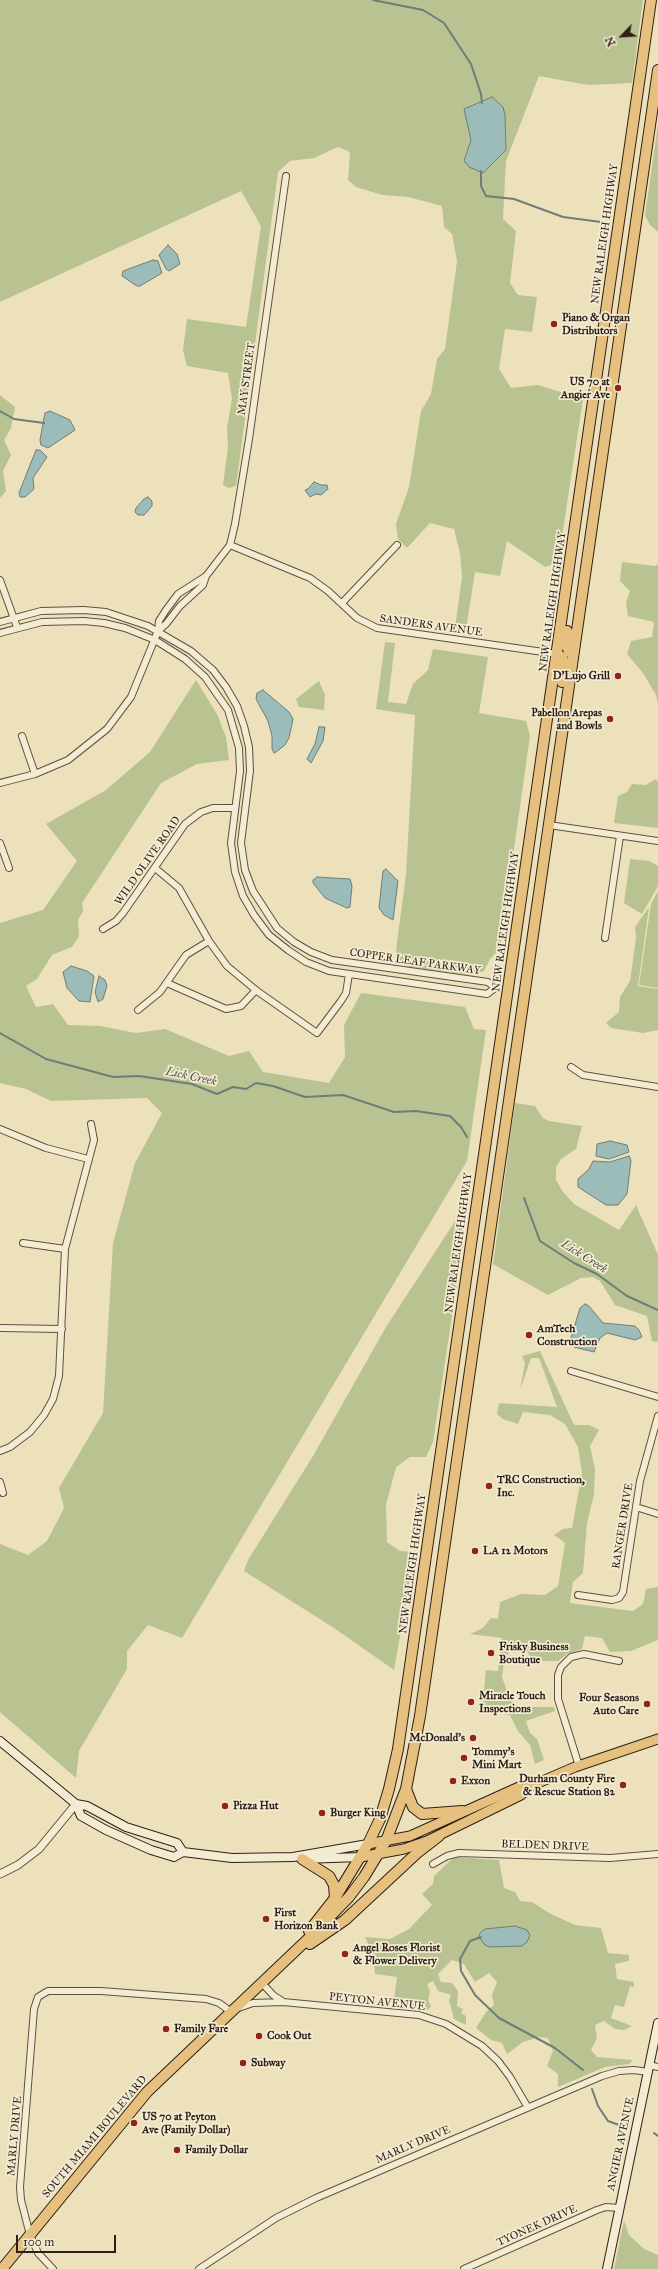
<!DOCTYPE html>
<html>
<head>
<meta charset="utf-8">
<style>
  body { margin:0 }
  #map { position:relative; width:658px; height:2269px; overflow:hidden; background:#ede1bc; font-family:"IM FELL Great Primer",serif }
  canvas { display:block }
  .north { position:absolute; left:602px; top:16px; width:40px; height:40px; -webkit-text-stroke:3px #f3ecd3; paint-order:stroke; rotate:245deg; font-size:11px; font-weight:700; line-height:16px; text-align:center; color:#2d1f17 }
  .north::after { content:''; display:block; margin:auto; width:14px; height:18px; background:#2d1f17; clip-path:polygon(50% 0,100% 100%,50% 72%,0 100%) }
  .scale { position:absolute; left:16px; top:2235px; width:100px; height:18px; box-sizing:border-box; border:2px solid #2d1f17; border-top:0; padding-left:5px; font-size:12px; line-height:14px; white-space:nowrap; color:#2d1f17; -webkit-text-stroke:3px #f3ecd3; paint-order:stroke }
</style>
</head>
<body>
<div id="map">
<canvas width="658" height="2269"></canvas>
<div class="north">N</div>
<div class="scale">100 m</div>
</div>
<script>
const context = document.querySelector('canvas').getContext('2d');
context.lineJoin = 'round';
function fill(path, color) {
  context.fillStyle = color;
  context.fill(path, 'evenodd');
}
function poly(rows) {
  const path = new Path2D();
  for (const r of rows) {
    path.moveTo(r[0], r[1]);
    for (let i = 2; i < r.length; i += 2) path.lineTo(r[i], r[i + 1]);
  }
  return path;
}
function strokePath(path, color, width, dash) {
  context.strokeStyle = color;
  context.lineWidth = width;
  context.lineCap = dash ? 'butt' : 'round';
  context.setLineDash(dash || []);
  context.stroke(path);
}
function drawText(font, color, halo, rows, align = 'center') {
  context.font = font + ' "IM FELL Great Primer",serif';
  context.lineWidth = 3.5;
  context.setLineDash([]);
  context.textBaseline = 'middle';
  context.strokeStyle = halo;
  context.fillStyle = color;
  for (const [text, x, y, turn = 0] of rows) {
    context.save();
    context.translate(x, y);
    context.rotate((+turn || 0) * Math.PI / 180);
    context.textAlign = isNaN(turn) ? turn : align;
    if (halo) context.strokeText(text, 0, 0);
    context.fillText(text, 0, 0);
    context.restore();
  }
}
fill(poly([
  [0,0,643,0,632,83,588,85,539,76,506,161,503,219,516,231,510,283,518,295,537,297,532,332,505,329,499,369,511,388,538,385,583,399,558,563,545,567,507,541,500,576,475,572,466,629,455,628,462,577,460,553,454,529,430,523,407,548,398,539,396,524,409,487,421,411,431,394,437,359,445,349,457,261,452,234,444,227,442,206,408,197,382,195,356,187,348,180,350,152,338,147,314,158,290,161,278,172,236,486,229,488,223,485,228,447,227,428,232,399,228,373,187,366,183,350,187,319,246,327,261,226,241,191,0,302],
  [658,124,658,232,650,225,645,215],
  [0,395,15,407,11,428,4,440,11,455,3,471,6,491,0,498],
  [622,562,655,566,658,564,658,704,656,695,643,673,627,654,631,641,652,637,654,622,628,616,626,602,630,591,620,581],
  [385,642,395,643,388,702,406,704,413,684,428,670,433,649,488,657,479,713,526,721,530,736,500,948,490,959,484,971,472,975,409,967,399,962,396,950,406,875,415,715,376,709],
  [196,680,217,714,226,737,229,760,197,764,161,783,82,903,83,911,78,920,79,936,72,947,52,955,37,979,26,986,36,1007,53,1004,68,1025,100,1026,136,1033,165,1029,229,1056,249,1051,263,1072,329,1083,345,1057,344,1025,361,993,465,1007,474,1029,486,1030,467,1161,182,1638,148,1625,127,1651,127,1669,79,1751,76,1778,0,1712,0,1544,28,1555,47,1541,64,1508,59,1488,103,1413,113,1243,135,1163,162,1113,147,1098,51,1101,26,1089,0,1083,0,923,43,910,77,861,46,824,106,790,150,752],
  [319,681,325,695,324,710,299,707,296,699],
  [656,779,658,783,658,828,614,823,618,796,627,792,632,784,646,785],
  [630,859,649,861,658,866,658,886,642,914,624,903],
  [658,891,658,988,639,985,651,904],
  [649,907,638,986,658,989,658,1030,643,1033,611,1028,606,1023,619,1012,620,997,630,981,636,938,635,927],
  [515,1103,535,1106,543,1118,549,1121,582,1126,576,1149,561,1159,556,1167,556,1180,563,1192,574,1204,619,1230,636,1205,658,1255,658,1342,652,1341,647,1316,615,1305,600,1281,593,1277,581,1278,548,1295,493,1264],
  [461,1212,463,1243,433,1442,426,1457,410,1457,396,1467,386,1505,387,1542,400,1551,415,1552,394,1670,337,1630,244,1571,248,1560,313,1456,386,1327],
  [540,1351,574,1425,589,1425,599,1430,590,1446,595,1469,594,1494,587,1523,583,1573,573,1582,570,1603,633,1611,643,1604,646,1589,658,1587,658,1640,631,1651,610,1652,602,1638,585,1636,582,1649,567,1654,558,1661,533,1661,527,1651,510,1650,504,1662,502,1677,510,1700,519,1707,554,1707,555,1711,526,1721,530,1733,537,1739,544,1760,535,1764,530,1745,518,1731,510,1715,482,1711,486,1670,498,1671,502,1638,470,1634,483,1628,491,1618,498,1619,500,1602,521,1594,545,1595,558,1586,565,1543,554,1535,563,1529,572,1528,582,1473,578,1447,565,1424,550,1415,523,1412,518,1424,503,1419,497,1414,499,1403,557,1407,539,1358,531,1358,520,1390,525,1363,522,1356],
  [454,1857,499,1860,504,1888,515,1892,520,1901,532,1902,551,1914,575,1925,601,1928,608,1953,629,1955,629,1961,615,1964,617,1979,634,1982,634,1987,630,1986,624,2007,615,2005,611,2018,632,2026,624,2030,615,2029,604,2021,595,2025,597,2038,591,2050,597,2057,633,2060,629,2064,605,2067,558,2087,558,2074,547,2066,553,2051,548,2038,539,2037,523,2042,507,2054,502,2043,491,2040,476,2028,486,2012,494,2005,492,1995,497,1982,489,1973,475,1982,464,1964,452,1960,438,1974,441,1982,452,1983,458,1991,457,2006,463,2009,461,2013,466,2016,466,2025,454,2019,449,2000,451,1995,438,1991,433,1981,427,1984,430,1991,428,2000,431,2007,427,2010,394,2001,397,1977,375,1974,373,1954,365,1937,390,1939,409,1929,432,1905,422,1894,433,1884,434,1876],
  [624,2220,629,2235,644,2249,658,2255,658,2269,614,2269]
]), '#b8c391');
const water = poly([
  [492,97,503,107,505,115,506,150,483,173,469,167,464,161,471,140,464,109,492,97],
  [168,245,177,254,180,264,169,271,166,269,159,255,168,245],
  [153,260,158,261,162,273,140,286,137,286,122,276,123,271,153,260],
  [50,411,70,420,75,430,48,448,41,445,40,440,45,413,50,411],
  [36,450,40,450,47,457,33,478,34,489,25,497,20,497,19,493,36,450],
  [314,482,321,485,327,485,328,489,321,495,316,494,310,497,305,490,308,489,314,482],
  [148,497,152,501,152,506,144,515,138,515,135,512,136,508,144,499,148,497],
  [263,690,289,712,293,719,289,738,285,745,276,752,274,753,272,749,272,736,268,721,256,699,257,693,263,690],
  [319,727,325,727,323,741,311,763,307,759,315,744,319,727],
  [386,869,398,881,393,920,384,915,379,908,383,871,386,869],
  [317,877,350,879,352,886,350,907,347,908,325,898,313,883,313,880,317,877],
  [71,966,87,971,94,976,90,1002,79,1001,67,988,63,972,71,966],
  [99,976,105,980,107,986,103,999,98,1002,95,992,99,976],
  [610,1141,627,1145,629,1152,609,1159,596,1156,597,1144,610,1141],
  [629,1156,631,1160,627,1194,618,1205,606,1205,578,1187,578,1179,589,1169,593,1161,610,1162,629,1156],
  [585,1304,589,1306,603,1323,635,1326,639,1330,642,1337,635,1340,607,1333,600,1338,594,1352,574,1347,571,1338,580,1308,585,1304],
  [515,1926,527,1930,530,1935,527,1942,522,1946,490,1947,485,1945,479,1937,480,1933,485,1929,515,1926]
]);
fill(water, '#9bbcb9');
strokePath(water, '#6f7d78', 1);
strokePath(poly([
  [373,0,423,10,444,23,471,64,481,94,482,103],
  [481,171,481,186,486,196,514,199,563,217,601,222],
  [0,411,14,419,44,423],
  [0,1033,46,1059,113,1077,139,1076,192,1084,217,1094,233,1087,246,1089,256,1083,273,1086,305,1097,343,1095,394,1112,416,1111,450,1116,461,1127,467,1137],
  [524,1198,540,1241,574,1263,597,1274,627,1296,658,1310],
  [481,1937,470,1941,460,1959,461,1971,475,1995,499,2018,555,2048,583,2070],
  [592,2089,598,2106,608,2121,622,2126],
  [654,2133,658,2136]
]), '#6f7d78', 2);
const minor = poly([
  [230,545,310,578,328,591,357,618,377,628,557,654],
  [0,580,17,627],
  [342,603,397,545],
  [0,622,41,611,84,610,106,612,148,626,191,651,213,670,226,687,237,706,244,726,249,747,250,771,241,843,245,870,253,891,277,928,294,942,311,952,332,960,488,982,495,988],
  [158,631,166,624,180,606,203,585,206,576],
  [0,633,42,622,84,621,104,623,125,628,155,640,185,659,205,677,228,710,239,748,240,771,231,843,235,872,243,896,254,915,269,935,288,950,306,962,329,971,487,994,495,988],
  [22,736,35,774],
  [0,783,35,774,68,760,107,729,131,697,158,631,159,621,166,610,178,594,206,576,230,545,235,524,249,439,286,176],
  [549,825,658,841],
  [0,843,9,868],
  [155,868,179,888,209,941,227,966,257,991,317,1033,341,1001,346,993,349,974],
  [103,929,116,921,123,913,185,824,201,812,213,808,235,808],
  [605,938,620,836],
  [167,983,226,1009,241,1006,256,990],
  [138,1010,160,992,186,955,209,941],
  [571,1067,583,1075,658,1087],
  [0,1129,46,1148,88,1159],
  [23,1243,65,1249],
  [0,1328,62,1329],
  [571,1371,658,1397],
  [0,1451,10,1447,30,1432,44,1415,53,1399,59,1376,65,1249,94,1140,91,1124],
  [0,1482,3,1493],
  [636,1507,658,1514],
  [578,1595,612,1600,619,1598,623,1592,640,1481,658,1416],
  [579,1766,558,1699,558,1675,561,1667,571,1657,584,1654,619,1661],
  [433,1864,447,1856,459,1853,610,1858,658,1854],
  [261,1982,273,1995,282,2001],
  [649,2065,658,2067],
  [53,2269,38,2253,30,2235,21,2200,20,2187,34,2009,38,1997,48,1991,101,1991,206,1999,219,2003,230,2011,253,2003,283,2002,419,2015,446,2024,482,2046,498,2061,510,2077,527,2106],
  [199,2269,276,2218,316,2198,602,2076,619,2071,634,2070,648,2072],
  [464,2269,597,2210,606,2207,619,2208]
]);
const tertiary = poly([
  [0,1874,18,1865,39,1849,76,1804]
]);
const secondary = poly([
  [0,1741,76,1804,87,1806,126,1827,177,1843,183,1852],
  [76,1804,81,1816,106,1830,151,1850,174,1857,183,1852,232,1858,293,1857,368,1844],
  [303,1859,361,1857],
  [607,2269,658,2023]
]);
const primary = poly([
  [368,1844,410,1836,521,1786,531,1786],
  [361,1857,404,1849,427,1841,521,1795,531,1786,575,1767,658,1739]
]);
const trunk = poly([
  [567,631,566,646,573,656],
  [557,654,562,657,564,663,562,682],
  [406,1789,413,1807,422,1814,462,1811],
  [302,1859,329,1876,334,1885,335,1898],
  [309,1931,335,1898,368,1844,380,1819,389,1789,398,1749,651,0],
  [310,1944,345,1920,417,1853,439,1836],
  [2,2269,147,2092,310,1937,349,1897,364,1877,386,1841,406,1789,420,1716,658,70]
]);
strokePath(minor, '#5d5040', 8);
strokePath(tertiary, '#5d5040', 9);
strokePath(secondary, '#2d1f17', 10);
strokePath(primary, '#2d1f17', 11);
strokePath(trunk, '#2d1f17', 12);
strokePath(minor, '#f3ecd3', 6);
strokePath(tertiary, '#f3ecd3', 7);
strokePath(secondary, '#f3ecd3', 8);
strokePath(primary, '#e6c07e', 9);
strokePath(trunk, '#e6c07e', 10);
for (const [x, y, r, color] of [
  [554,324,4,"#8f2418"],
  [618,388,4,"#8f2418"],
  [618,676,4,"#8f2418"],
  [610,719,4,"#8f2418"],
  [529,1335,4,"#8f2418"],
  [489,1486,4,"#8f2418"],
  [475,1551,4,"#8f2418"],
  [491,1653,4,"#8f2418"],
  [471,1702,4,"#8f2418"],
  [647,1704,4,"#8f2418"],
  [473,1738,4,"#8f2418"],
  [464,1758,4,"#8f2418"],
  [453,1781,4,"#8f2418"],
  [623,1785,4,"#8f2418"],
  [225,1806,4,"#8f2418"],
  [322,1813,4,"#8f2418"],
  [266,1919,4,"#8f2418"],
  [345,1954,4,"#8f2418"],
  [166,2029,4,"#8f2418"],
  [259,2036,4,"#8f2418"],
  [243,2063,4,"#8f2418"],
  [134,2123,4,"#8f2418"],
  [177,2150,4,"#8f2418"]
]) {
  const dot = new Path2D();
  dot.arc(x, y, r, 0, 2 * Math.PI);
  context.fillStyle = color;
  context.fill(dot);
  strokePath(dot, '#f3ecd3', 1.5);
}
drawText('11px', '#2d1f17', '#f3ecd3', [
  ["NEW RALEIGH HIGHWAY",605,234,-82],
  ["MAY STREET",247,379,-82],
  ["NEW RALEIGH HIGHWAY",553,602,-82],
  ["SANDERS AVENUE",431,626,8],
  ["WILD OLIVE ROAD",148,861,-55],
  ["NEW RALEIGH HIGHWAY",506,922,-82],
  ["COPPER LEAF PARKWAY",415,962,8],
  ["NEW RALEIGH HIGHWAY",459,1243,-82],
  ["RANGER DRIVE",623,1526,-81],
  ["NEW RALEIGH HIGHWAY",413,1564,-82],
  ["BELDEN DRIVE",545,1846,2],
  ["PEYTON AVENUE",377,2002,6],
  ["MARLY DRIVE",15,2136,-85],
  ["SOUTH MIAMI BOULEVARD",95,2137,-50],
  ["ANGIER AVENUE",621,2144,-78],
  ["MARLY DRIVE",413,2145,-23],
  ["TYONEK DRIVE",537,2226,-24]
]);
drawText('bold 11px', '#2d1f17', '#f3ecd3', [
  ["Piano & Organ",562,318],
  ["Distributors",562,331],
  ["US 70 at",610,382,"right"],
  ["Angier Ave",610,395,"right"],
  ["D'Lujo Grill",610,676,"right"],
  ["Pabellon Arepas",602,713,"right"],
  ["and Bowls",602,726,"right"],
  ["AmTech",537,1329],
  ["Construction",537,1342],
  ["TRC Construction,",497,1480],
  ["Inc.",497,1493],
  ["LA 12 Motors",483,1551],
  ["Frisky Business",499,1647],
  ["Boutique",499,1660],
  ["Miracle Touch",479,1696],
  ["Inspections",479,1709],
  ["Four Seasons",639,1698,"right"],
  ["Auto Care",639,1711,"right"],
  ["McDonald's",465,1738,"right"],
  ["Tommy's",472,1752],
  ["Mini Mart",472,1765],
  ["Durham County Fire",615,1779,"right"],
  ["& Rescue Station 82",615,1792,"right"],
  ["Exxon",461,1781],
  ["Pizza Hut",233,1806],
  ["Burger King",330,1813],
  ["First",274,1913],
  ["Horizon Bank",274,1926],
  ["Angel Roses Florist",353,1948],
  ["& Flower Delivery",353,1961],
  ["Family Fare",174,2029],
  ["Cook Out",267,2036],
  ["Subway",251,2063],
  ["US 70 at Peyton",142,2117],
  ["Ave (Family Dollar)",142,2130],
  ["Family Dollar",185,2150]
], 'left');
drawText('italic 12px', '#4e4e48', '#f3ecd3', [
  ["Lick Creek",191,1077,12],
  ["Lick Creek",584,1257,32]
]);
</script>
</body>
</html>
